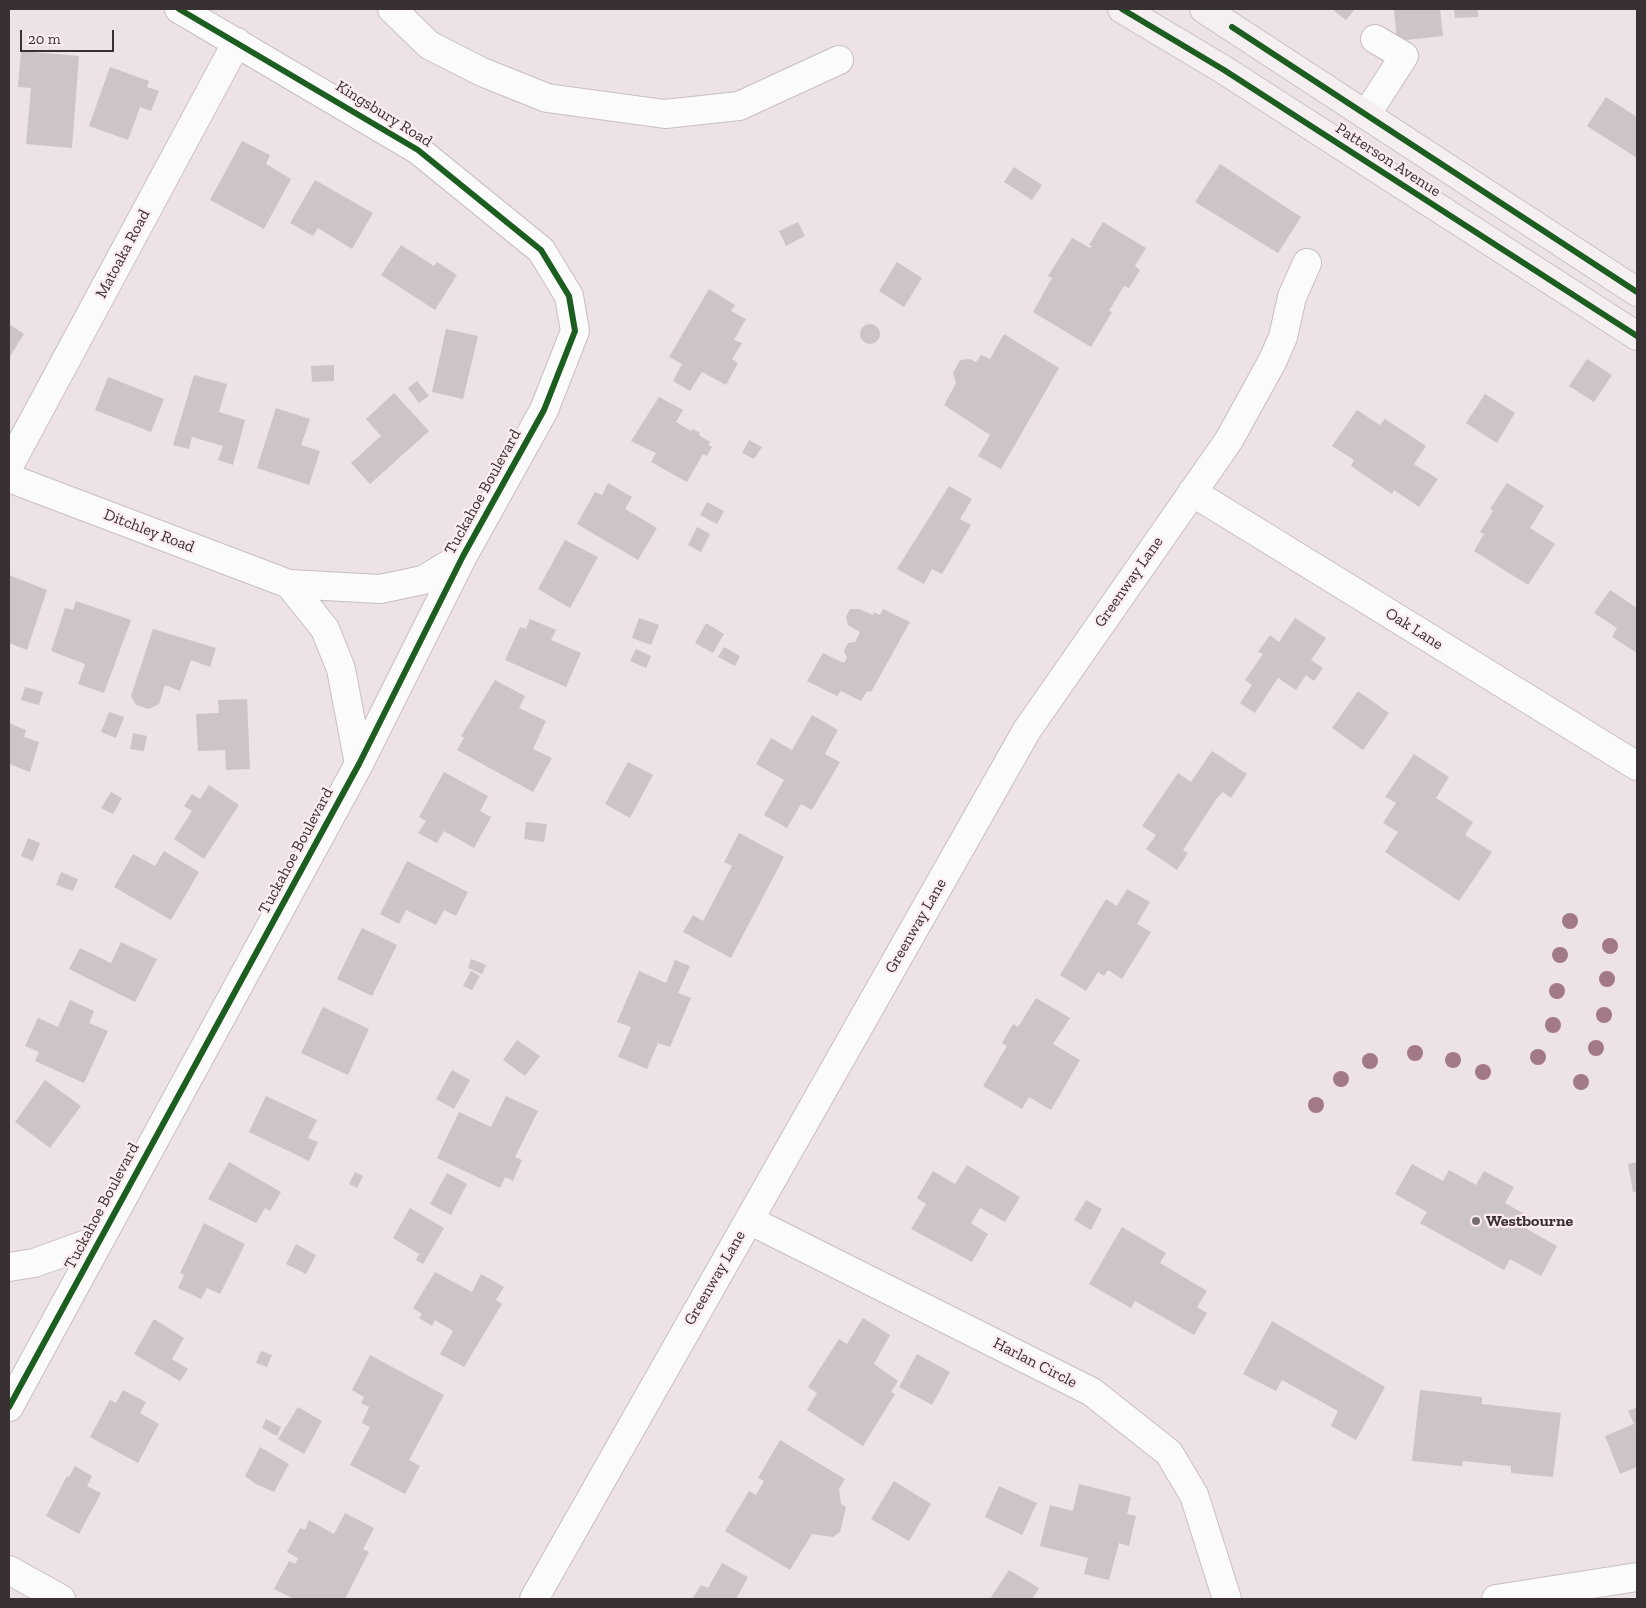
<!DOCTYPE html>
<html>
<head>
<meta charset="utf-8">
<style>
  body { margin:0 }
  #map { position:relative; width:1646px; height:1608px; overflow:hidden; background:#ede2e5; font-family:"Zilla Slab",serif }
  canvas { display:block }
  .frame { position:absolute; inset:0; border:10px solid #383032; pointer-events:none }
  .scale { position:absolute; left:20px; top:30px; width:94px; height:22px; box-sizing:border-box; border:2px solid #383032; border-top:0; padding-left:6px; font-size:15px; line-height:18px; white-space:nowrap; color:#383032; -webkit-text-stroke:4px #fdecef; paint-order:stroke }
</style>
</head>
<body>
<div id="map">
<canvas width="1646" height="1608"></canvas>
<div class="frame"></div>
<div class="scale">20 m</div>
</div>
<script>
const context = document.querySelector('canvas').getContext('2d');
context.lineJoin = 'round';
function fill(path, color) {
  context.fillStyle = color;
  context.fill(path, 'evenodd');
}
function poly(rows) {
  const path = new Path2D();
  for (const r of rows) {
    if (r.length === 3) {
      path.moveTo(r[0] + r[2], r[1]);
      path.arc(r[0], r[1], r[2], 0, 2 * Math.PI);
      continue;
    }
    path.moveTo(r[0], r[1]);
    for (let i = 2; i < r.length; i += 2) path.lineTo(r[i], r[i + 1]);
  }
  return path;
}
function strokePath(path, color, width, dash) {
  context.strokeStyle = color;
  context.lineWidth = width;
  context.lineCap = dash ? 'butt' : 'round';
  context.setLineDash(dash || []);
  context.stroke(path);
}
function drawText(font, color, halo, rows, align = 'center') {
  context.font = font + ' "Zilla Slab",serif';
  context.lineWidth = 4.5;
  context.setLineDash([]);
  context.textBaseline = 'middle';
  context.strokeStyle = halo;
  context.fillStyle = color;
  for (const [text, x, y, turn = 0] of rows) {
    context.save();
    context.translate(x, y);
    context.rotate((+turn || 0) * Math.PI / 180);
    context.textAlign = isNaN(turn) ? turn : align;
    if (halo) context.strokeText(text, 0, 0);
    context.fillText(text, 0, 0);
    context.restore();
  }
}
fill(poly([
  [1332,9,1355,9,1346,20],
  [1394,9,1440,9,1443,36,1397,41],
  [1454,9,1478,9,1478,17,1455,18],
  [21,51,79,56,72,148,26,144,31,88,18,87],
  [110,67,149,81,147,87,159,91,151,111,140,107,128,140,89,126],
  [1606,97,1637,117,1637,158,1587,126],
  [242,141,270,155,266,164,291,179,264,229,210,200],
  [1220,164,1301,217,1278,253,1195,202],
  [1014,167,1042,185,1032,200,1004,182],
  [315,180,373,213,352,249,318,228,313,236,290,223],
  [798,222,805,236,786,246,779,231],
  [1103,222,1146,248,1135,266,1140,270,1129,288,1124,286,1109,311,1112,312,1091,347,1033,312,1052,278,1048,276,1072,238,1090,248,1092,246,1089,245],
  [401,245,434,266,437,262,457,275,435,310,381,275],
  [897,262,922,278,904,307,879,291],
  [709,289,735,305,731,311,746,319,734,340,742,343,732,359,738,363,726,385,702,372,690,391,673,381,682,364,669,357],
  [9,324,24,334,9,358],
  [870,334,10],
  [446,329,478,336,463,399,432,392],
  [1004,334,1059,368,1001,469,978,456,990,435,944,405,956,383,953,373,960,360,970,359,976,362,981,355,990,359],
  [1587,359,1612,375,1594,402,1569,386],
  [334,365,334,381,312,382,311,366],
  [194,375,227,384,219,412,245,420,233,465,218,460,223,446,192,437,189,449,173,445],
  [108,377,164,399,151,432,95,410],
  [417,381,429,396,419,403,408,388],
  [394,393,429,431,370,484,351,463,381,436,366,419],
  [1485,394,1515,413,1497,443,1466,423],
  [659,397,683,410,676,422,691,431,693,429,700,433,699,435,710,442,708,445,712,447,707,456,703,454,687,482,651,462,656,453,631,441],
  [276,408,310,419,301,445,320,451,309,485,257,468],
  [1357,410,1380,425,1385,419,1426,446,1414,464,1438,479,1419,507,1394,490,1392,494,1351,466,1354,460,1332,446],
  [749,440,762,447,754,459,742,453],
  [608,483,632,497,625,509,657,528,638,560,577,524,595,492,602,495],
  [1507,483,1544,506,1530,528,1555,544,1528,585,1474,551,1484,534,1480,532,1493,511,1490,509],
  [949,486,972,499,960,519,971,525,942,574,932,569,924,584,897,569],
  [707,502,724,511,717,524,700,515],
  [697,527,710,534,701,552,688,545],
  [565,540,598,557,570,608,538,589],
  [9,575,47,590,27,650,9,643],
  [1610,590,1637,608,1637,653,1612,637,1617,628,1594,613],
  [76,601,131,620,104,693,78,684,85,664,51,651,65,608,73,610],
  [850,609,859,609,873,615,874,612,880,615,883,609,910,622,871,692,867,691,861,701,841,691,837,696,807,681,823,653,844,663,847,658,844,651,848,643,855,642,860,632,848,625,846,617],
  [639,618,659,625,651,645,632,638],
  [1295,618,1326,638,1311,660,1323,668,1314,681,1306,675,1296,690,1278,678,1255,713,1240,703,1252,685,1245,680,1263,654,1258,652,1270,635,1279,642],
  [530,619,556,630,551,640,581,653,566,687,505,660,520,627,526,629],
  [706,623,724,634,713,653,695,643],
  [153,629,216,648,210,667,191,660,180,691,165,685,159,704,149,709,136,705,131,696],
  [724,647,740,656,735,666,718,657],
  [636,649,651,656,646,668,630,661],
  [495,680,525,696,519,708,546,721,533,749,552,758,533,792,457,750,464,738,461,736],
  [25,687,43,692,39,705,21,700],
  [1358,691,1389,713,1363,750,1332,728],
  [247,699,250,769,226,770,225,750,198,751,196,714,219,713,218,700],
  [109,712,124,717,116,738,101,732],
  [812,715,838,730,825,754,840,762,812,810,801,804,787,828,764,815,784,780,756,764,771,738,792,750],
  [9,723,26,730,24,737,39,742,30,772,9,764],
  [133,733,147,736,144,751,130,749],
  [1212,751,1247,774,1231,798,1223,792,1217,798,1183,850,1188,853,1177,870,1146,849,1156,835,1142,826,1178,773,1191,782],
  [1414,754,1449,777,1436,798,1473,822,1465,835,1492,852,1459,901,1385,852,1398,832,1383,823,1396,803,1385,797],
  [628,762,653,775,630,818,605,804],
  [444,772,488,796,480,811,491,817,474,848,444,831,437,843,418,833,426,821,419,817],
  [209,785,239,805,204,859,174,839,192,811,184,806,192,794,200,799],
  [111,792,122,798,113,814,101,808],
  [526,822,547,824,544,842,524,839],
  [739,833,784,857,731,958,683,932,693,915,703,921,732,866,724,862],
  [28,838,40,843,33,861,21,856],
  [164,851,199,872,171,920,114,887,133,854,155,866],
  [407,861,468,892,456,916,444,910,436,925,406,910,399,924,380,914],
  [61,872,78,879,73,891,56,885],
  [1127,889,1150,902,1137,924,1151,932,1122,979,1108,970,1104,976,1098,972,1086,991,1060,975,1106,899,1117,906],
  [362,928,397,945,372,996,337,979],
  [121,942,157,959,135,1002,69,969,80,948,111,963],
  [471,959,486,965,482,974,468,968],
  [675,960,690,966,678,993,691,998,670,1047,658,1043,647,1069,618,1057,631,1027,617,1022,639,971,666,983],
  [471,971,480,976,472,990,463,986],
  [1036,998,1070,1018,1053,1044,1080,1060,1051,1110,1029,1097,1022,1109,983,1086,1007,1046,1002,1043,1013,1024,1018,1027],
  [70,1000,94,1011,89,1023,108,1031,84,1083,35,1061,39,1052,25,1046,38,1018,58,1027],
  [323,1007,369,1029,348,1075,301,1053],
  [517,1040,540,1056,525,1076,503,1060],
  [452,1070,470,1080,454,1109,436,1099],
  [45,1080,81,1106,50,1148,15,1122],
  [266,1096,317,1120,308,1138,318,1142,309,1161,249,1132],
  [506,1096,538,1111,515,1157,522,1160,513,1181,505,1177,500,1188,437,1158,459,1112,491,1127],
  [229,1162,281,1192,270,1211,265,1208,256,1223,208,1199],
  [1637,1162,1637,1191,1633,1192,1628,1164],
  [1412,1164,1443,1181,1449,1170,1476,1185,1484,1171,1514,1187,1505,1203,1533,1219,1527,1229,1557,1246,1541,1276,1510,1259,1504,1270,1420,1223,1427,1212,1395,1194],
  [967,1165,1020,1197,1005,1222,980,1208,971,1223,988,1234,972,1262,911,1229,926,1204,917,1198,933,1171,955,1184],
  [355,1172,363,1176,357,1188,349,1184],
  [447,1173,467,1184,451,1215,430,1204],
  [1086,1200,1102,1209,1091,1230,1074,1220],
  [410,1208,444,1228,423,1264,416,1260,419,1254,393,1238],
  [204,1223,245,1244,220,1294,207,1288,201,1299,178,1288,184,1275,180,1273],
  [1122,1227,1166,1253,1160,1263,1207,1291,1197,1307,1207,1313,1194,1335,1135,1301,1131,1308,1089,1284],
  [296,1244,316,1255,306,1274,286,1264],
  [435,1272,472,1292,481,1274,504,1287,496,1300,502,1304,464,1367,440,1354,453,1331,435,1320,432,1326,419,1318,422,1314,413,1308],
  [863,1318,890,1335,874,1364,898,1381,891,1392,895,1394,863,1446,807,1410,817,1393,808,1387,839,1339,847,1344],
  [154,1319,184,1338,172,1359,188,1369,180,1381,134,1354],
  [1272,1321,1385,1387,1356,1440,1331,1426,1338,1411,1282,1380,1276,1391,1243,1374],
  [261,1351,272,1355,267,1367,256,1363],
  [917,1354,950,1372,932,1405,899,1387],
  [370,1355,444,1395,409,1460,420,1466,405,1494,350,1465,370,1427,362,1423,369,1407,361,1403,364,1397,352,1390],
  [123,1390,146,1402,140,1413,159,1424,138,1463,90,1437,110,1400,116,1403],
  [1420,1390,1482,1397,1482,1404,1561,1413,1553,1477,1511,1473,1511,1466,1463,1461,1462,1466,1412,1461],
  [298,1407,322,1421,304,1454,278,1439],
  [1637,1407,1637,1467,1620,1474,1605,1436,1634,1424,1628,1411],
  [266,1419,281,1427,277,1436,262,1428],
  [780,1440,845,1479,839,1489,841,1504,846,1507,840,1532,833,1537,812,1534,790,1570,725,1531,749,1491,756,1495,764,1481,758,1478],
  [260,1447,289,1464,274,1492,256,1484,245,1476],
  [75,1466,92,1476,87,1486,101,1493,79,1534,46,1516,67,1476,69,1477],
  [894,1481,931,1504,909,1541,871,1519],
  [1079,1484,1131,1497,1127,1514,1136,1516,1129,1546,1119,1543,1109,1580,1084,1574,1088,1558,1040,1546,1050,1505,1073,1511],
  [999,1486,1037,1503,1022,1535,985,1517],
  [345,1513,374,1528,363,1549,369,1552,345,1599,294,1599,274,1589,289,1561,295,1564,298,1558,287,1552,300,1528,305,1530,309,1520,334,1534],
  [722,1563,748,1577,736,1599,692,1599,701,1585,708,1588],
  [1009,1570,1039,1588,1032,1599,990,1599]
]), '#cdc4c7');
const minor = poly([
  [392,9,429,45,482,72,547,98,665,114,739,106,839,60],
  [1366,115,1404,56,1375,39],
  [9,466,237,42],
  [9,478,289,584,380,589,423,580,463,556],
  [1192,492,1637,766],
  [289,584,325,629,341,669,359,764],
  [749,1220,1092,1392,1169,1453,1194,1495,1227,1599],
  [9,1267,34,1263,98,1240],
  [9,1407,359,764,463,556,544,410,575,331,569,296,541,250,418,150,179,9],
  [9,1570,61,1599],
  [534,1599,1027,730,1229,440,1273,360,1283,337,1292,297,1307,263],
  [1496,1599,1637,1577]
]);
const major = poly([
  [1122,9,1224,70,1637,336],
  [1204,9,1637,292]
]);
strokePath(minor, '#c8bfc2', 30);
strokePath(major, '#c5c0c1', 30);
strokePath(minor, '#fcfbfb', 28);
strokePath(major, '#f6eff1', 28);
strokePath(poly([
  [1122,9,1224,70,1637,336],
  [1232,27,1637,292],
  [9,1407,359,764,463,556,544,410,575,331,569,296,541,250,418,150,179,9]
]), '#1b5e20', 6);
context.fillStyle = '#a27a87';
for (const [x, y] of [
  [1570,921],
  [1610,946],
  [1560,955],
  [1607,979],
  [1557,991],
  [1604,1015],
  [1553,1025],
  [1596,1048],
  [1415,1053],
  [1538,1057],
  [1453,1060],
  [1370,1061],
  [1483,1072],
  [1341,1079],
  [1581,1082],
  [1316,1105]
]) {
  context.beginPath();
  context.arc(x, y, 8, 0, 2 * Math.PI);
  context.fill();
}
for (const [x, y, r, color] of [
  [1476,1221,5,"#776e71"]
]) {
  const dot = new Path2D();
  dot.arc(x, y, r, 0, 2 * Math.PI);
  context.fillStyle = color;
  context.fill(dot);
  strokePath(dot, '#fdecef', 2);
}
drawText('16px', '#383032', '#fdecef', [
  ["Kingsbury Road",384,114,32],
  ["Patterson Avenue",1388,160,33],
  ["Matoaka Road",123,254,-62],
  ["Tuckahoe Boulevard",483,492,-61],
  ["Ditchley Road",149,531,21],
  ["Greenway Lane",1129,582,-55],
  ["Oak Lane",1414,629,32],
  ["Tuckahoe Boulevard",296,851,-62],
  ["Greenway Lane",916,926,-60],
  ["Tuckahoe Boulevard",102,1206,-62],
  ["Greenway Lane",715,1278,-60],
  ["Harlan Circle",1035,1363,27]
]);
drawText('bold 16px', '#383032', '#fdecef', [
  ["Westbourne",1486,1221]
], 'left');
</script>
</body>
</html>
